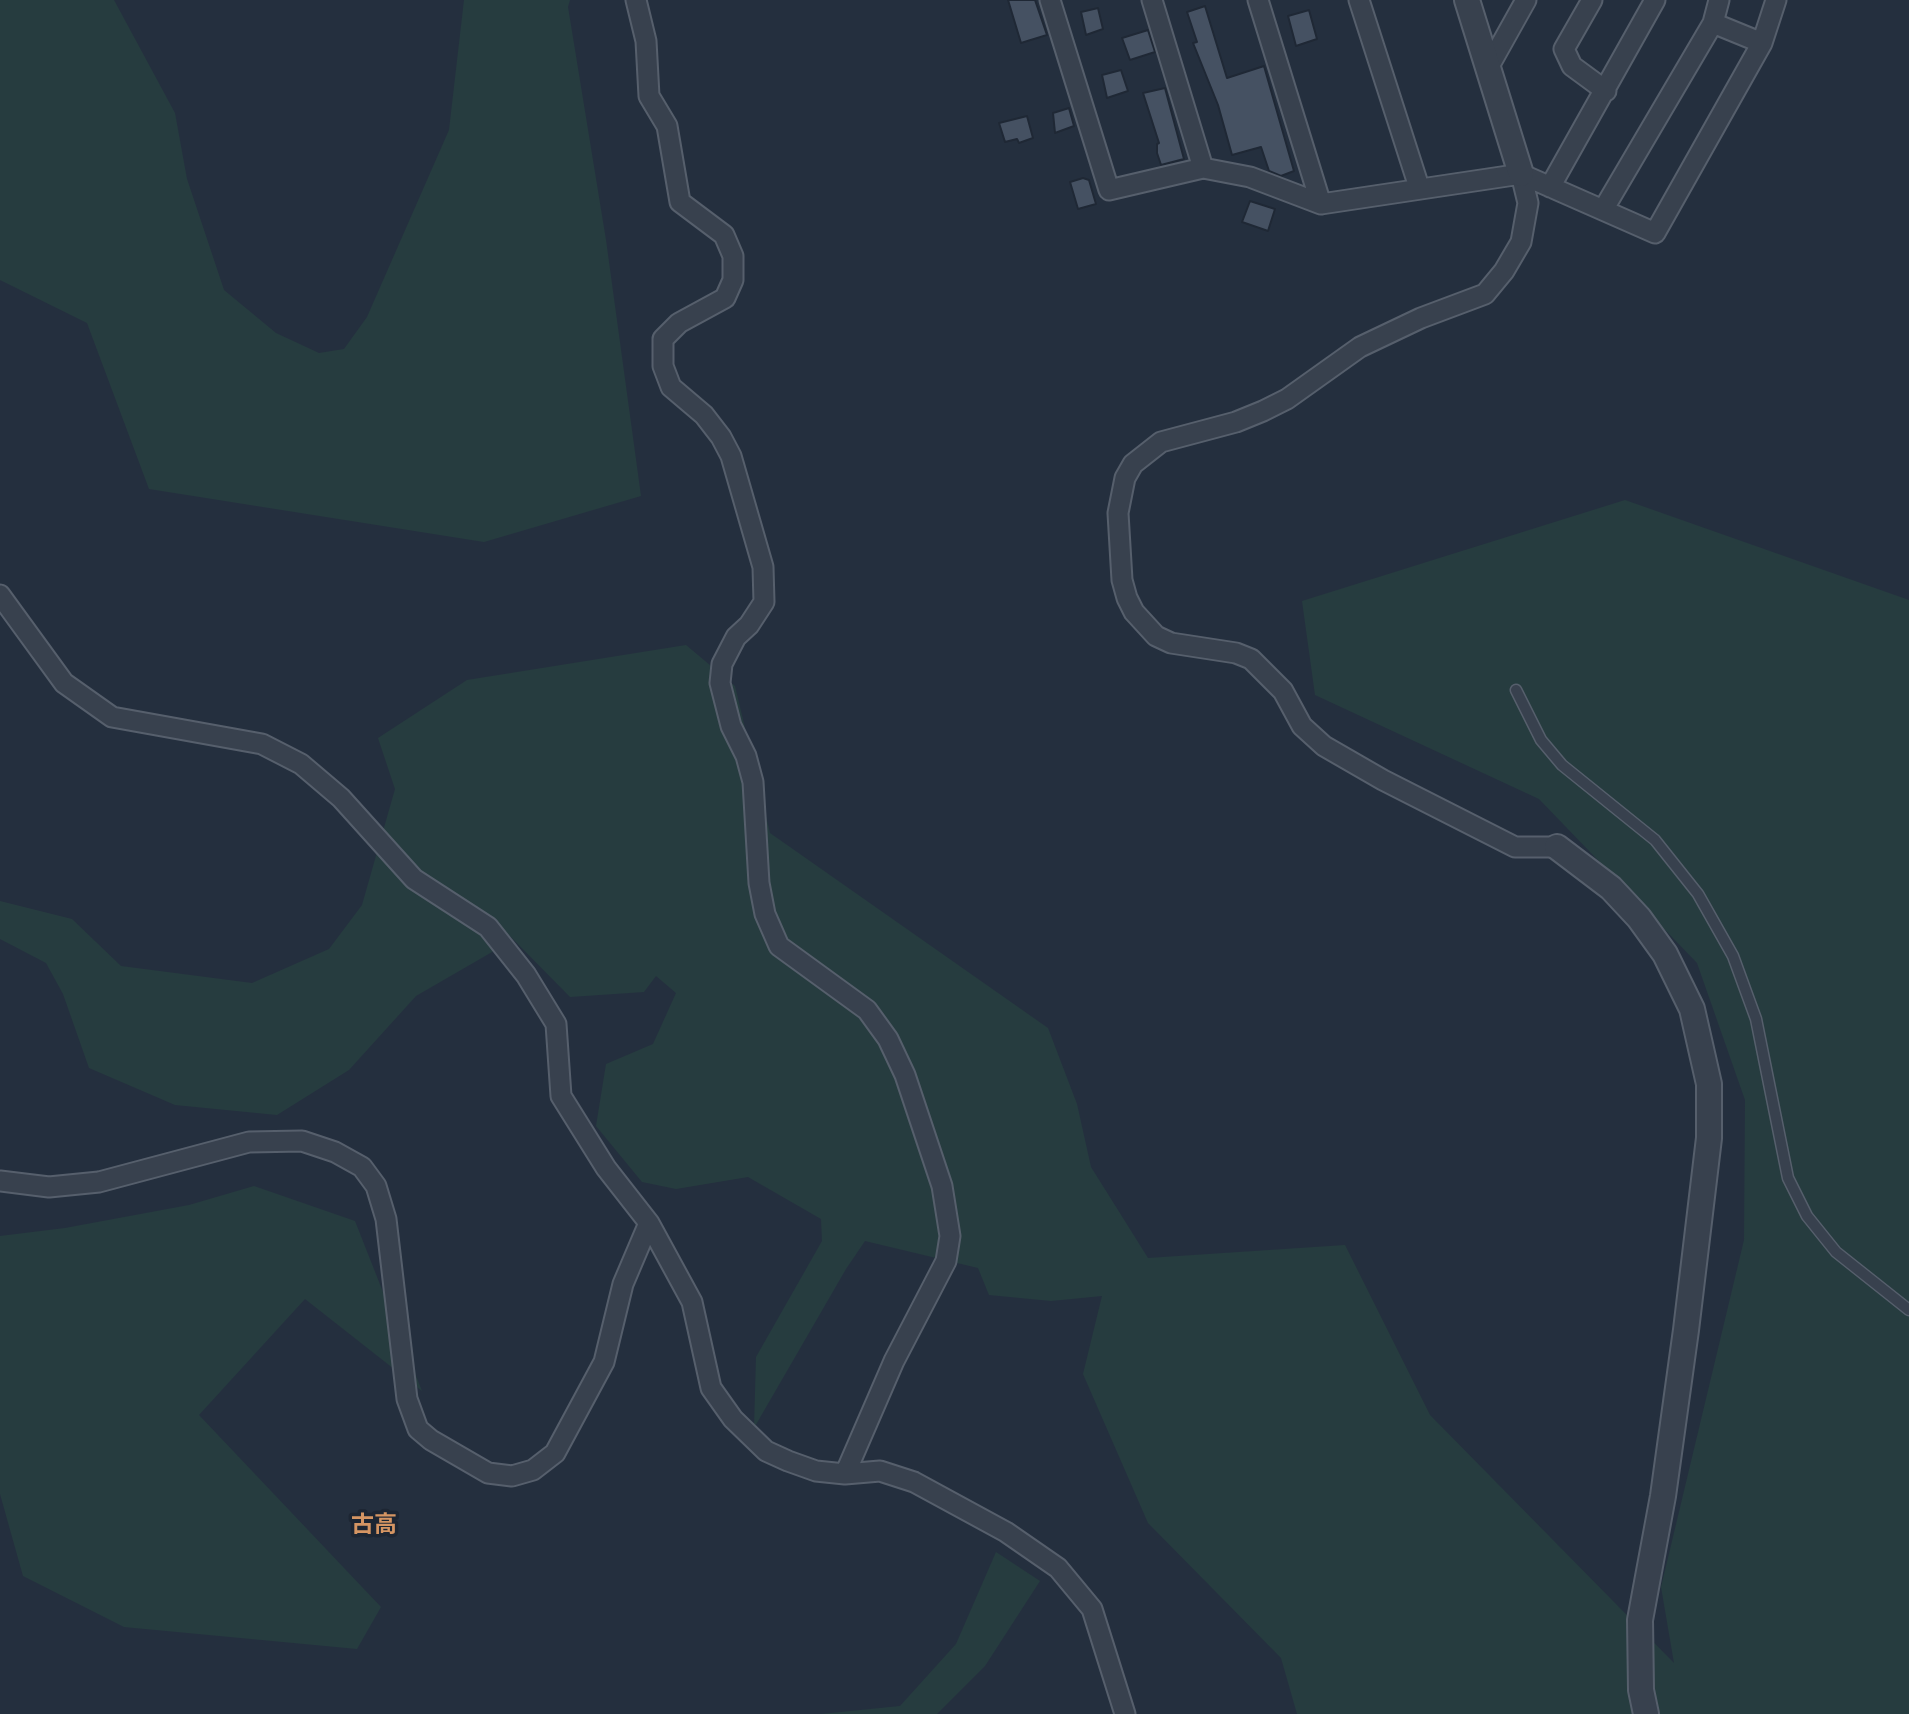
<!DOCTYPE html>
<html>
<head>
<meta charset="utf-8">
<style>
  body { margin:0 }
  canvas { display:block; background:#242f3e }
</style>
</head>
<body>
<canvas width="1909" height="1714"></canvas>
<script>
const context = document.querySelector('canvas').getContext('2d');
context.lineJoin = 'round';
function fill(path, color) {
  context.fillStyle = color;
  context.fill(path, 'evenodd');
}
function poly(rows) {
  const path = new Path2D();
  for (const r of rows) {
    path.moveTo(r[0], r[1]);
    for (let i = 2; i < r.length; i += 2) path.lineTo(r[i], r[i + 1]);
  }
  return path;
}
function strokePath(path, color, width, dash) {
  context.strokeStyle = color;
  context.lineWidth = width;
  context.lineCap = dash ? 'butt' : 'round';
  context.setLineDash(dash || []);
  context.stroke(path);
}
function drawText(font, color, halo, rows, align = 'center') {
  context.font = font + ' "DejaVu Sans","Noto Sans JP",sans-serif';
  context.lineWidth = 7;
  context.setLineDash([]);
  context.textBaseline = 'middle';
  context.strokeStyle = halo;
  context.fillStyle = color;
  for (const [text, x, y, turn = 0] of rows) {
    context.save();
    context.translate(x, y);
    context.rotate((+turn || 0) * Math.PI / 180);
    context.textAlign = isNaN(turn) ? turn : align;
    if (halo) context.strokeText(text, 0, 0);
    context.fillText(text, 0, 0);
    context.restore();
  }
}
fill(poly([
  [0,0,114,0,175,113,187,179,224,290,276,333,319,353,344,349,367,317,449,130,464,0,570,0,568,7,606,240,641,496,484,542,149,489,87,323,0,280],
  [1625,500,1909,600,1909,1714,1297,1714,1281,1658,1148,1523,1083,1374,1102,1296,1051,1301,989,1295,978,1268,865,1241,846,1269,754,1428,756,1357,822,1241,821,1219,748,1177,676,1189,642,1182,596,1126,606,1064,653,1044,676,993,656,976,644,992,570,997,506,932,499,948,416,996,349,1070,277,1115,175,1105,89,1068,63,994,46,963,0,939,0,901,72,919,121,966,252,983,329,949,362,905,395,789,378,738,467,680,686,645,735,686,770,833,1048,1028,1077,1104,1091,1167,1148,1258,1345,1245,1430,1415,1674,1663,1661,1587,1744,1240,1745,1100,1697,963,1539,799,1315,695,1302,601],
  [254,1186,355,1221,422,1391,305,1299,199,1415,381,1607,357,1649,124,1627,23,1576,0,1494,0,1236,65,1228,189,1205],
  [996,1552,1040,1581,985,1666,937,1714,821,1714,900,1706,956,1644]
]), '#263c3f');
const building = poly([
  [1008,0,1035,0,1047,35,1021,43,1008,0],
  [1205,6,1227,78,1264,66,1294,171,1281,176,1269,171,1261,147,1232,155,1218,105,1193,43,1197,42,1187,12,1205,6],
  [1098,8,1103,29,1086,35,1081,12,1098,8],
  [1309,10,1317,39,1296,46,1288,16,1309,10],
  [1148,30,1155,52,1130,60,1122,38,1148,30],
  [1121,70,1128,91,1107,98,1102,75,1121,70],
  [1165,88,1184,159,1161,165,1157,153,1157,144,1159,143,1143,93,1165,88],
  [1069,108,1074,126,1055,133,1053,113,1069,108],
  [1027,116,1033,138,1019,143,1017,139,1005,142,999,123,1027,116],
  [1083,178,1089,180,1096,204,1078,209,1070,182,1083,178],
  [1250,201,1275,209,1268,231,1242,222,1250,201]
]);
fill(building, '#455162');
strokePath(building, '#1f2835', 2);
const service = poly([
  [1516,690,1541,740,1562,765,1655,840,1698,894,1733,956,1756,1019,1788,1178,1807,1216,1836,1252,1909,1310]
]);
const minor = poly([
  [636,0,646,41,649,96,667,126,680,202,724,235,733,256,733,280,725,298,679,323,663,339,663,366,671,387,704,415,721,437,731,456,763,567,764,602,749,625,736,637,722,664,720,683,731,726,746,756,753,782,759,883,765,914,779,946,867,1010,888,1039,905,1075,942,1186,950,1236,946,1261,894,1361,845,1474],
  [1050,0,1109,190,1203,168,1250,177,1321,204,1521,174,1655,233,1762,43,1776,0],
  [1152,0,1203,168],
  [1258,0,1321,204],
  [1359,0,1419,187],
  [1592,0,1564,49,1572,66,1606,91],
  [1713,23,1762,43],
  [1488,68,1526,0],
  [1521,174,1528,203,1521,242,1504,271,1485,294,1421,318,1360,347,1287,399,1263,411,1236,422,1161,442,1133,464,1125,478,1118,513,1122,580,1127,598,1134,612,1156,636,1171,643,1236,653,1251,659,1283,691,1302,726,1324,746,1383,780,1515,847,1557,847],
  [1550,187,1655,0],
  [1603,210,1713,23,1719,0],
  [0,595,64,683,112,717,262,744,301,764,341,798,414,879,488,927,526,975,556,1024,561,1096,606,1168,649,1223,692,1302,711,1388,733,1419,766,1451,788,1461,816,1471,845,1474,880,1471,914,1482,1006,1532,1058,1568,1092,1609,1125,1714],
  [0,1181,49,1187,99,1182,249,1142,302,1141,335,1152,362,1167,376,1186,386,1219,407,1399,418,1429,431,1440,488,1473,512,1476,533,1470,555,1453,604,1362,623,1284,649,1223]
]);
const tertiary = poly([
  [1467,0,1521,174],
  [1557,847,1611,888,1639,918,1665,954,1692,1009,1709,1084,1709,1138,1686,1330,1663,1496,1640,1620,1641,1690,1646,1714]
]);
strokePath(service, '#565f6c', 13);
strokePath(minor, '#565f6c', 23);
strokePath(tertiary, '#565f6c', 28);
strokePath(service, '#38414e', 10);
strokePath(minor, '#38414e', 19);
strokePath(tertiary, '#38414e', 24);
drawText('bold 23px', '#d59563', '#1d2633', [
  ["古高",374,1526]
]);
</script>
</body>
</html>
